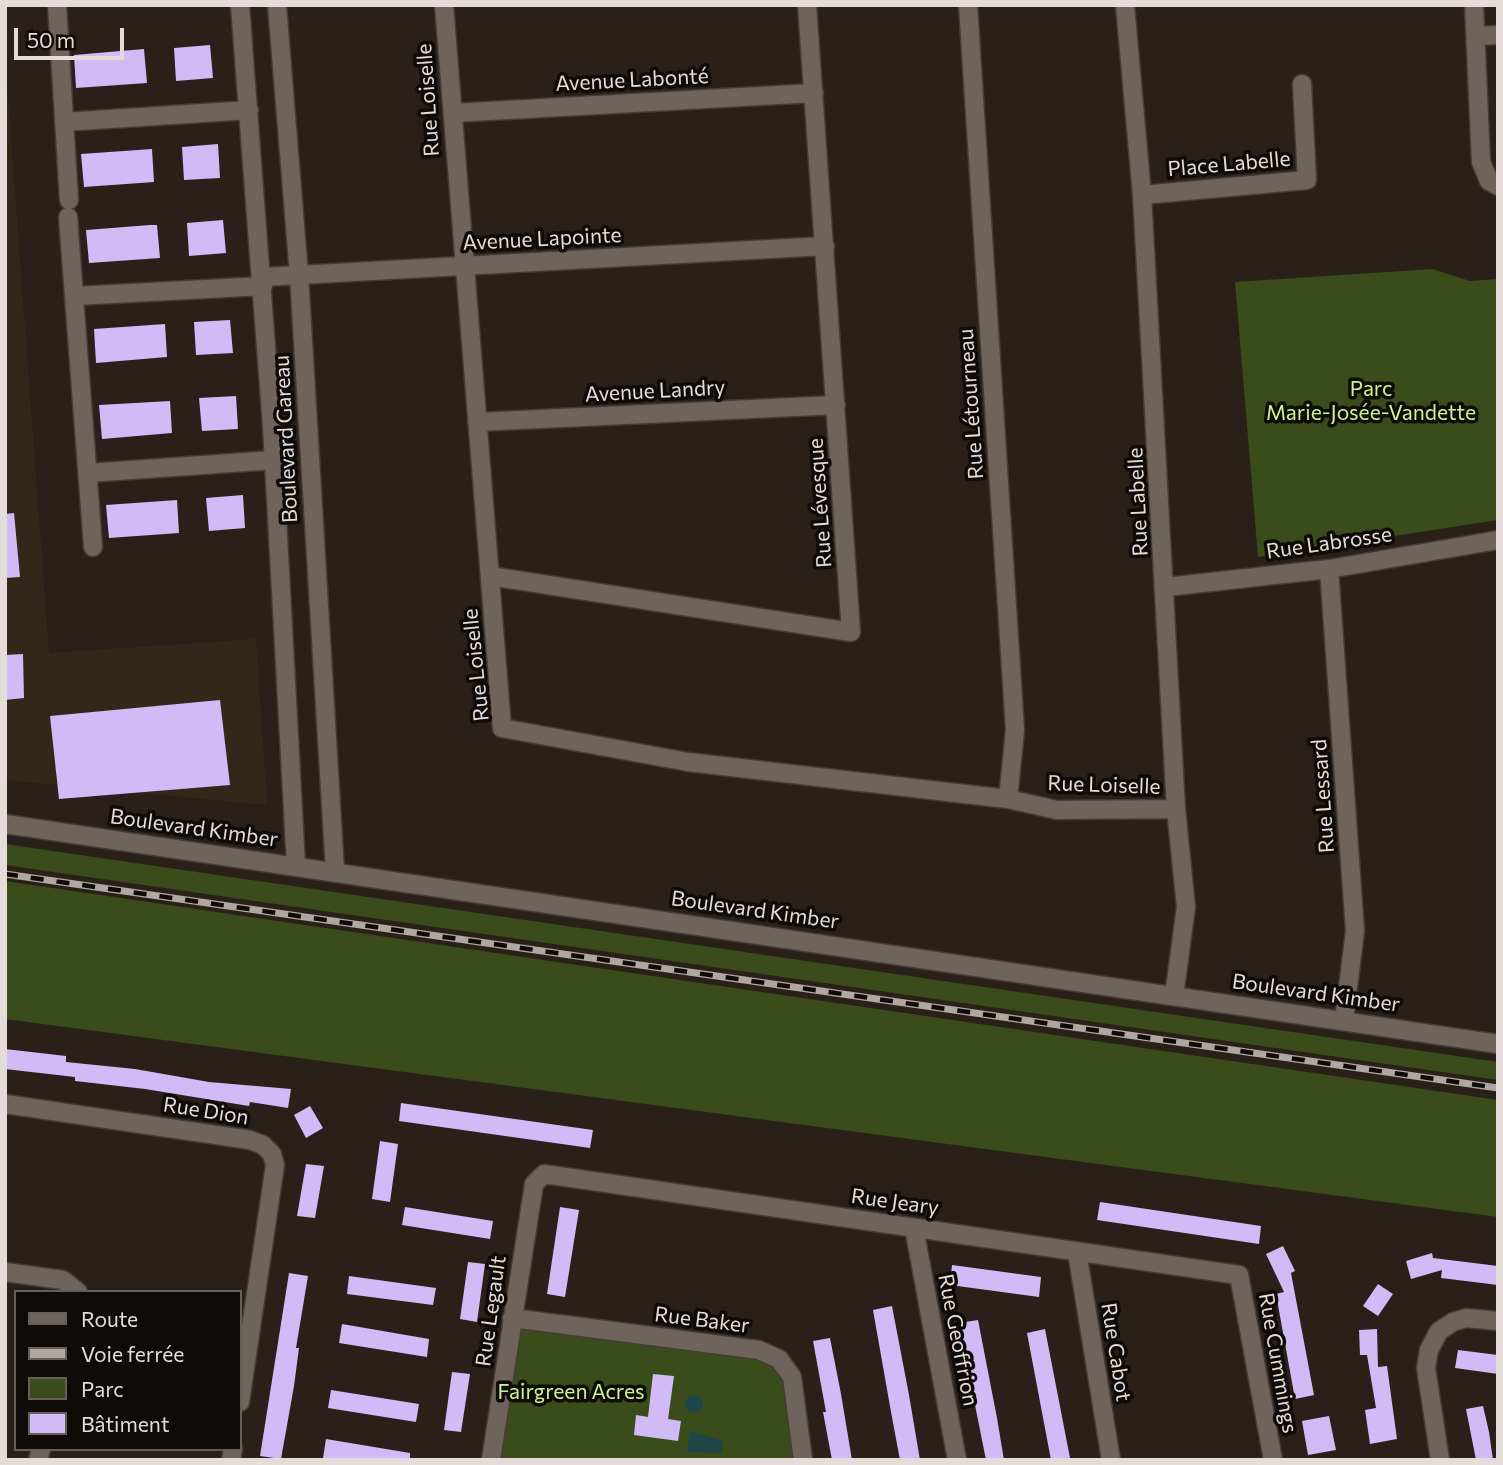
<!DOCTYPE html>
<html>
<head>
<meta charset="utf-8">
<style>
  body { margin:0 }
  #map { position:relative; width:1503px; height:1465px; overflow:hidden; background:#2a201a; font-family:Commissioner,sans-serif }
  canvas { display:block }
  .frame { position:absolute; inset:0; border:7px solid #e3dcd8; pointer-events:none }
  .legend { position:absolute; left:14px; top:1290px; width:228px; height:161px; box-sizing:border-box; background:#0f0b08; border:2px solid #645f5b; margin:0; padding:9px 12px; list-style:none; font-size:21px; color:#e3dcd8 }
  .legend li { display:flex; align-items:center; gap:14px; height:35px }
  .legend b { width:35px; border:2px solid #645f5b }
  .scale { position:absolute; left:14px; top:28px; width:110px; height:32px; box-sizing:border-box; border:4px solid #e3dcd8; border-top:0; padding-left:9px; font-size:21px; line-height:24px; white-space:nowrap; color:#e3dcd8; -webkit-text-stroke:5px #0f0b08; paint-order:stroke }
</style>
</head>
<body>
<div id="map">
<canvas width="1503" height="1465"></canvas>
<div class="frame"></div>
<ul class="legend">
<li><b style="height:9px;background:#6f645c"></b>Route</li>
<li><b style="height:9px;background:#afa7a2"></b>Voie ferrée</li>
<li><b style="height:19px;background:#394c1a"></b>Parc</li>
<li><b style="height:19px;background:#d1baf6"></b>Bâtiment</li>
</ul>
<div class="scale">50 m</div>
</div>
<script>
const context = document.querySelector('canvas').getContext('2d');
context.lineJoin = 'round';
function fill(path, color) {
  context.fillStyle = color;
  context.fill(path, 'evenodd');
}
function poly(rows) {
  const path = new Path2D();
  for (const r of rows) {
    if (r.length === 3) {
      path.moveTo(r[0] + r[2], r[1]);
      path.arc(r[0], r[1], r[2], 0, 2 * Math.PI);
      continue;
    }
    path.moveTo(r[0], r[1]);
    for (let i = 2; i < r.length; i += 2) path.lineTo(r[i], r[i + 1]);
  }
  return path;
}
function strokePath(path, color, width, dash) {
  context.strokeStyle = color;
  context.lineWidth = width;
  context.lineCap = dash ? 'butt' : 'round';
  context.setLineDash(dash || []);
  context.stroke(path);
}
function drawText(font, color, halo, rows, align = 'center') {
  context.font = font + ' Commissioner,sans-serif';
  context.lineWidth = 7;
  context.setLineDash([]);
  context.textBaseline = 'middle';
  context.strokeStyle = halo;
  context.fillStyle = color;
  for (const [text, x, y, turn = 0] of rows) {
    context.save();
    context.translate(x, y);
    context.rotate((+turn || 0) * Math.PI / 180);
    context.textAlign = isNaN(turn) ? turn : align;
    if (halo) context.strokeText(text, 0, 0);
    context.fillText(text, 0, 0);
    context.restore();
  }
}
fill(poly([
  [5,57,49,653,256,639,267,805,5,780]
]), '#322819');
fill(poly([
  [1432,269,1470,281,1498,279,1498,520,1258,557,1235,282],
  [5,844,1498,1062,1498,1080,5,865],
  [5,881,1498,1100,1498,1217,5,1019],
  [512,1318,779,1359,803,1460,491,1460]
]), '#394c1a');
fill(poly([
  [694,1404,9],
  [690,1431,723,1441,722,1453,687,1452]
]), '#204549');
fill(poly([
  [210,45,213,78,176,81,174,48],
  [144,49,147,83,76,88,74,55],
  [218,144,220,178,184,180,182,147],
  [152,149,154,182,84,187,81,154],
  [223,220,226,253,189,256,187,223],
  [150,225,157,225,160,258,89,263,86,230],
  [230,320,233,353,196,355,194,322],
  [165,324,167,357,96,363,94,329],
  [236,396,238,429,202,431,199,398],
  [170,401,172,433,102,439,99,405],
  [243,495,245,528,209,531,206,498],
  [177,500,179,533,109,538,106,505],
  [14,513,20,577,5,578,5,514],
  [23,654,24,698,5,700,5,655],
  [220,700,230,785,59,799,50,716],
  [5,1049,66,1056,66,1062,135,1069,209,1082,291,1089,288,1108,250,1102,249,1106,145,1089,75,1081,75,1077,5,1069],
  [401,1103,593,1130,590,1148,399,1121],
  [310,1106,323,1128,306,1138,294,1115],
  [380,1141,398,1144,390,1202,372,1199],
  [306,1164,324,1166,315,1218,297,1216],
  [1100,1202,1261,1226,1259,1244,1097,1220],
  [405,1207,493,1221,490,1239,402,1225],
  [560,1207,579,1210,565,1297,547,1294],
  [1283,1246,1295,1271,1291,1273,1314,1395,1295,1399,1276,1294,1284,1292,1266,1254],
  [1432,1253,1433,1258,1498,1266,1498,1285,1441,1278,1442,1270,1411,1279,1406,1261],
  [468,1262,485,1264,477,1322,460,1319],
  [952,1265,1041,1277,1039,1297,950,1285],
  [289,1273,308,1276,296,1348,299,1348,294,1386,281,1459,260,1456],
  [349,1276,436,1288,433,1305,347,1294],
  [1378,1284,1393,1294,1378,1316,1363,1306],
  [892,1306,909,1395,920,1460,900,1460,891,1412,873,1310],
  [978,1320,997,1418,1004,1460,986,1460,961,1335,959,1323],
  [342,1324,429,1339,427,1357,339,1343],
  [1045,1329,1070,1458,1062,1460,1051,1460,1027,1333],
  [1377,1329,1378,1367,1387,1366,1397,1439,1370,1444,1365,1410,1376,1408,1367,1355,1360,1355,1359,1330],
  [830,1338,841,1394,852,1460,832,1460,823,1412,826,1412,813,1341],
  [1458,1350,1498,1355,1498,1374,1455,1368],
  [452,1372,470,1374,461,1432,444,1430],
  [653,1374,674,1376,668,1419,681,1421,678,1441,634,1435,636,1415,648,1417],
  [331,1390,419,1404,416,1422,328,1408],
  [1483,1406,1489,1432,1493,1460,1476,1460,1466,1409],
  [1329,1416,1336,1450,1308,1455,1302,1421],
  [326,1439,410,1453,410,1460,323,1458]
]), '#d1baf6');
const minor = poly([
  [57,5,69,200],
  [240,5,272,426,296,865],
  [277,5,299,275,335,871],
  [444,5,502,728,688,762,1008,799,1057,810,1176,809],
  [968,5,1015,730,1008,799],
  [1125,5,1142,195,1176,809,1186,907,1174,996],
  [1474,5,1481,162,1489,181,1498,186],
  [1476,36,1498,35],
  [453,113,814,93],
  [64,122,249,110],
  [1142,195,1307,180,1302,84],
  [68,217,93,547],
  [262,277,825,246],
  [75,296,263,286],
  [477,422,836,405],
  [88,473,274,460],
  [1329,569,1355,931,1344,1020],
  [490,576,851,632,807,5],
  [1166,587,1329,569,1498,540],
  [5,824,1498,1044],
  [5,1104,250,1140,263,1145,272,1154,275,1165,240,1402],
  [914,1228,957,1460],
  [1077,1252,1111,1460],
  [5,1272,63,1280,78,1292],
  [512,1318,759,1350,779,1359,792,1377,803,1460],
  [38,1460,41,1449],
  [231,1460,233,1449],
  [491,1460,534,1184,544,1174,1239,1275,1273,1460],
  [1440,1460,1426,1368,1429,1350,1439,1331,1453,1322,1466,1318,1498,1321]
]);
strokePath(minor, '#443c38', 21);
strokePath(minor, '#6f645c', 18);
const rail = poly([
  [5,874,1498,1088]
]);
strokePath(rail, '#afa7a2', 7);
strokePath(rail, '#0f0b08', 4.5, [13]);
drawText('21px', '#e3dcd8', '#0f0b08', [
  ["Avenue Labonté",632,80,-3],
  ["Rue Loiselle",428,100,-94],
  ["Place Labelle",1229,164,-5],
  ["Avenue Lapointe",542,239,-3],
  ["Avenue Landry",655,391,-3],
  ["Rue Létourneau",971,404,-94],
  ["Boulevard Gareau",286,439,-93],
  ["Rue Labelle",1138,502,-93],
  ["Rue Lévesque",820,503,-94],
  ["Rue Labrosse",1329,543,-8],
  ["Rue Loiselle",476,665,-96],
  ["Rue Loiselle",1104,785,2],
  ["Rue Lessard",1323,796,-94],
  ["Boulevard Kimber",194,828,8],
  ["Boulevard Kimber",755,910,8],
  ["Boulevard Kimber",1316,993,8],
  ["Rue Dion",206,1111,9],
  ["Rue Jeary",895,1202,8],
  ["Rue Legault",491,1311,-82],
  ["Rue Baker",702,1320,7],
  ["Rue Geoffrion",958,1340,79],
  ["Rue Cabot",1116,1352,81],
  ["Rue Cummings",1278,1363,80]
]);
drawText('21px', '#caf58f', '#0f0b08', [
  ["Parc",1371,389],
  ["Marie-Josée-Vandette",1371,413],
  ["Fairgreen Acres",571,1392]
]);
</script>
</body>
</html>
